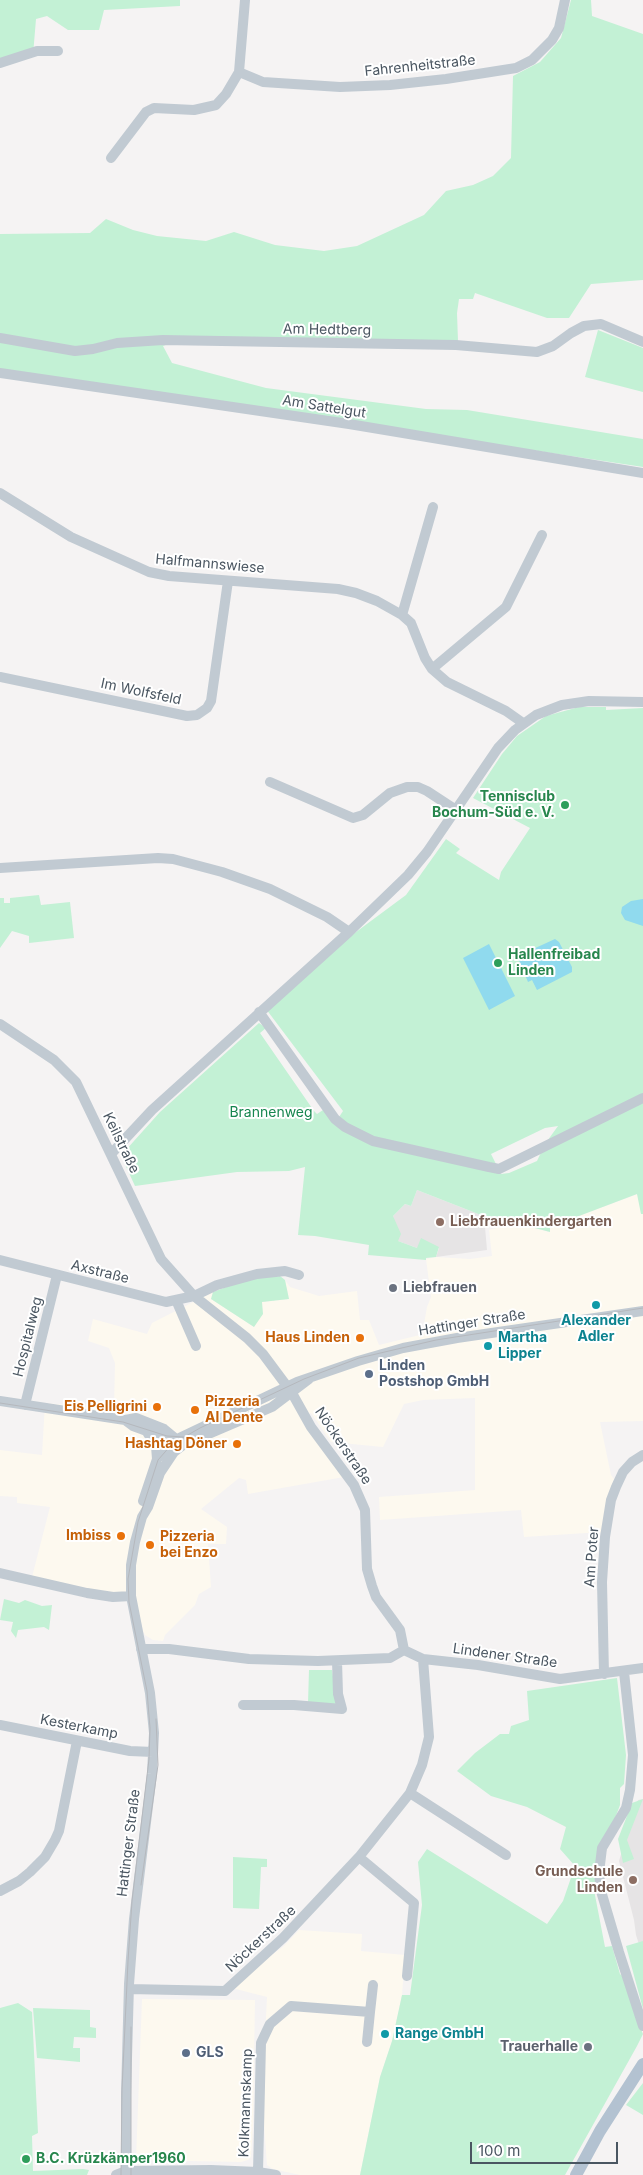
<!DOCTYPE html>
<html>
<head>
<meta charset="utf-8">
<style>
  body { margin:0 }
  #map { position:relative; width:643px; height:2175px; overflow:hidden; background:#f5f3f3; font-family:Inter,sans-serif }
  canvas { display:block }
  .scale { position:absolute; left:470px; top:2142px; width:148px; height:22px; box-sizing:border-box; border:2px solid #4a5661; border-top:0; padding-left:6px; font-size:15px; line-height:18px; white-space:nowrap; color:#4a5661; -webkit-text-stroke:4px #fff; paint-order:stroke }
</style>
</head>
<body>
<div id="map">
<canvas width="643" height="2175"></canvas>
<div class="scale">100 m</div>
</div>
<script>
const context = document.querySelector('canvas').getContext('2d');
context.lineJoin = 'round';
function fill(path, color) {
  context.fillStyle = color;
  context.fill(path, 'evenodd');
}
function poly(rows) {
  const path = new Path2D();
  for (const r of rows) {
    path.moveTo(r[0], r[1]);
    for (let i = 2; i < r.length; i += 2) path.lineTo(r[i], r[i + 1]);
  }
  return path;
}
function strokePath(path, color, width, dash) {
  context.strokeStyle = color;
  context.lineWidth = width;
  context.lineCap = dash ? 'butt' : 'round';
  context.setLineDash(dash || []);
  context.stroke(path);
}
function drawText(font, color, halo, rows, align = 'center') {
  context.font = font + ' Inter,sans-serif';
  context.lineWidth = 4;
  context.setLineDash([]);
  context.textBaseline = 'middle';
  context.strokeStyle = halo;
  context.fillStyle = color;
  for (const [text, x, y, turn = 0] of rows) {
    context.save();
    context.translate(x, y);
    context.rotate((+turn || 0) * Math.PI / 180);
    context.textAlign = isNaN(turn) ? turn : align;
    if (halo) context.strokeText(text, 0, 0);
    context.fillText(text, 0, 0);
    context.restore();
  }
}
fill(poly([
  [638,1194,641,1214,643,1214,643,1421,600,1422,611,1475,614,1479,607,1498,602,1532,524,1537,521,1510,380,1520,379,1497,475,1490,475,1398,423,1400,404,1404,383,1447,331,1442,311,1413,301,1417,344,1477,248,1494,246,1480,239,1478,201,1509,227,1527,226,1544,208,1544,211,1587,199,1594,195,1605,165,1635,163,1641,153,1640,145,1635,143,1631,137,1607,118,1595,32,1577,50,1507,17,1503,17,1497,0,1496,0,1450,42,1455,45,1403,114,1409,115,1363,109,1348,88,1341,93,1319,147,1334,152,1323,213,1292,211,1299,254,1327,261,1302,289,1299,285,1280,290,1287,319,1296,357,1291,360,1320,369,1320,379,1345,436,1331,435,1324,424,1324,427,1307,431,1297,426,1259,436,1257,470,1259,492,1256,489,1230,516,1223,549,1232,549,1227],
  [299,1930,362,1934,361,1951,405,1955,402,1995,392,2041,380,2077,360,2175,300,2175,273,2169,267,2165,262,2097,267,1997,228,1987,284,1946],
  [142,1999,255,2000,253,2124,251,2157,248,2160,241,2162,136,2160]
]), '#fdf9ef');
fill(poly([
  [417,1190,486,1217,485,1227,487,1250,436,1257,439,1248,417,1248,398,1241,393,1216,405,1204,411,1206],
  [643,1799,643,1957,636,1935,634,1920,619,1861,638,1800]
]), '#e6e4e5');
fill(poly([
  [0,0,180,0,180,6,104,10,99,30,68,30,47,16,36,19,33,55,0,64],
  [571,0,591,0,592,16,643,34,643,280,591,284,569,318,547,318,475,293,473,299,459,299,457,313,458,341,185,338,163,346,172,363,266,388,426,409,467,410,643,439,643,467,0,369,0,234,90,233,106,219,133,230,157,236,206,241,234,232,275,245,324,251,357,246,424,215,446,191,473,185,493,176,511,158,513,76,540,62,561,38],
  [598,330,643,348,643,392,585,377],
  [579,707,606,707,606,710,643,708,643,1214,641,1214,637,1194,550,1227,550,1232,516,1223,485,1227,486,1217,417,1190,411,1206,405,1204,393,1216,401,1234,398,1241,417,1248,421,1238,439,1247,436,1257,426,1258,426,1260,368,1255,369,1245,315,1236,298,1235,305,1167,289,1171,237,1172,135,1186,123,1160,125,1151,160,1112,259,1023,266,1028,260,1033,314,1111,317,1114,323,1110,335,1123,343,1111,266,1009,352,935,406,895,446,839,460,849,456,853,499,880,501,872,530,828,473,798,502,754,517,736,546,716],
  [558,1126,545,1144,537,1161,509,1173,501,1174,491,1154,545,1128],
  [39,895,41,905,70,902,74,938,29,943,29,936,12,931,0,948,0,898,4,898,4,903,10,903,10,898],
  [280,1276,285,1280,289,1299,262,1302,263,1314,254,1327,211,1299,213,1292,248,1279],
  [4,1599,19,1603,25,1600,42,1606,52,1605,49,1630,44,1627,18,1630,16,1638,11,1631,13,1622,0,1620],
  [309,1670,332,1670,337,1702,332,1707,308,1703],
  [617,1678,626,1755,624,1784,620,1788,620,1805,610,1832,604,1861,603,1882,594,1890,605,1947,612,1946,620,1974,627,1980,634,2013,643,2034,637,2046,565,2175,360,2175,380,2077,392,2041,402,1995,410,1995,422,1905,418,1862,427,1849,547,1924,563,1901,575,1866,560,1849,566,1827,527,1807,491,1796,457,1771,475,1753,500,1734,509,1734,511,1726,529,1720,527,1691],
  [643,1799,627,1840,634,1859,623,1863,618,1839,632,1803],
  [233,1857,267,1859,267,1867,261,1867,259,1909,233,1908],
  [643,1941,643,2009,626,1946],
  [18,2003,32,2012,38,2133,32,2136,33,2171,83,2169,89,2170,87,2175,0,2175,0,2008],
  [33,2008,90,2010,90,2027,96,2028,96,2038,74,2037,73,2048,80,2048,80,2062,37,2058],
  [643,2083,643,2115,626,2105]
]), '#c3f1d5');
fill(poly([
  [643,899,643,926,625,920,621,913,622,907,631,901],
  [555,939,559,942,572,967,572,972,537,990,532,980,528,982,518,958,520,955],
  [489,944,515,996,489,1010,463,958]
]), '#90daee');
strokePath(poly([
  [245,0,239,72,263,82,340,87,390,85,446,79,516,68,532,60,552,40,559,28,565,0],
  [0,63,37,51,58,51],
  [111,158,146,112,154,108,194,110,216,105,226,94,239,72],
  [0,338,75,351,93,349,117,343,163,340,456,345,537,352,553,346,571,333,584,326,601,324,643,342],
  [0,373,349,424,643,473],
  [0,493,71,537,149,572,169,576,338,589,356,593,377,601,402,615,411,623,425,658,432,669,447,682,506,711,523,723],
  [402,615,433,507],
  [432,669,506,607,542,535],
  [0,677,187,716,197,715,207,708,211,701,228,581],
  [270,782,353,818,363,815,390,793,407,787,418,787,427,791,456,810],
  [0,868,158,858,173,859,222,872,270,889,327,917,349,932],
  [259,1012,335,1119,345,1127,373,1141,489,1167,499,1169,643,1098],
  [0,1024,54,1060,76,1082,161,1259,194,1296,247,1338,263,1354,292,1393,311,1427,354,1485,365,1510,367,1569,372,1586,376,1597,400,1630,404,1650],
  [111,1154,152,1110,349,932,408,875,427,852,498,748,515,730,536,715,562,705,589,701,643,702],
  [0,1260,166,1302,194,1296,217,1285,257,1274,285,1271,299,1275],
  [176,1300,196,1346],
  [0,1401,125,1420,136,1418,164,1429,181,1443],
  [25,1405,57,1275],
  [125,1420,133,1426,171,1440],
  [145,1429,156,1446,157,1459],
  [143,1501,157,1459,173,1441,297,1382,358,1361,403,1348,457,1338,643,1311],
  [0,1573,87,1593,113,1597,131,1596],
  [141,1649,169,1649,249,1659,318,1661,390,1658,404,1650],
  [404,1650,423,1659,478,1665,560,1679,643,1668],
  [624,1672,633,1755,630,1790,626,1808,602,1848,599,1873,601,1891,619,1952,643,2026],
  [604,1674,602,1582,605,1537,611,1500,616,1487,623,1472,632,1462,643,1455],
  [243,1705,294,1705,342,1709,338,1694,337,1661],
  [0,1725,130,1751,153,1752],
  [410,1793,506,1855],
  [359,1857,414,1903,407,1976],
  [0,1891,19,1881,30,1872,45,1857,55,1840,59,1831,77,1741],
  [129,1989,225,1991,283,1938,359,1857,410,1793,422,1765,429,1737,423,1659],
  [367,2042,370,2012],
  [258,2172,261,2043,270,2024,291,2006,370,2012,373,1985],
  [116,2175,126,2171,211,2170,258,2172,276,2175],
  [126,2175,126,2095,129,1984,134,1919,152,1774,154,1733,150,1693,131,1596,131,1565,135,1542,142,1517,148,1507,160,1473,174,1452,183,1445,272,1407,309,1379]
]), '#c1cad2', 10);
strokePath(poly([
  [576,2175,600,2131,643,2064]
]), '#b3c2d1', 12);
strokePath(poly([
  [0,1403,123,1422,167,1436,184,1437],
  [141,1885,158,1765,156,1719],
  [121,2175,122,2089,128,1961,132,1901,149,1759,150,1728,147,1691,129,1602,128,1579,138,1522,158,1460,172,1444,200,1428,304,1379,359,1358,436,1340,643,1308],
  [131,2175,131,2027]
]), '#b5b8bd', 1);
for (const [x, y, r, color] of [
  [565,805,5,"#2e9e5b"],
  [498,963,5,"#2e9e5b"],
  [440,1222,5,"#8d6e63"],
  [393,1288,5,"#6b7280"],
  [596,1305,5,"#0f9aa8"],
  [360,1338,5,"#e8710a"],
  [488,1346,5,"#0f9aa8"],
  [369,1374,5,"#5c6f8a"],
  [157,1407,5,"#e8710a"],
  [195,1410,5,"#e8710a"],
  [237,1444,5,"#e8710a"],
  [121,1536,5,"#e8710a"],
  [150,1545,5,"#e8710a"],
  [633,1880,5,"#8d6e63"],
  [385,2034,5,"#0f9aa8"],
  [588,2047,5,"#6b7280"],
  [186,2053,5,"#5c6f8a"],
  [26,2159,5,"#2e9e5b"]
]) {
  const dot = new Path2D();
  dot.arc(x, y, r, 0, 2 * Math.PI);
  context.fillStyle = color;
  context.fill(dot);
  strokePath(dot, '#fff', 2);
}
drawText('14px', '#4a5661', '#fff', [
  ["Fahrenheitstraße",420,66,-6],
  ["Am Hedtberg",327,330,1],
  ["Am Sattelgut",324,407,9],
  ["Halfmannswiese",210,564,5],
  ["Im Wolfsfeld",141,692,12],
  ["Keilstraße",121,1143,64],
  ["Axstraße",100,1272,14],
  ["Hattinger Straße",472,1323,-9],
  ["Hospitalweg",28,1337,-76],
  ["Nöckerstraße",343,1446,56],
  ["Am Poter",592,1557,-86],
  ["Lindener Straße",505,1656,8],
  ["Kesterkamp",79,1727,11],
  ["Hattinger Straße",129,1843,-83],
  ["Nöckerstraße",261,1939,-43],
  ["Kolkmannskamp",246,2103,-88]
]);
drawText('bold 14px', '#27864d', '#fff', [
  ["Tennisclub",555,797,"right"],
  ["Bochum-Süd e. V.",555,813,"right"],
  ["Hallenfreibad",508,955],
  ["Linden",508,971],
  ["B.C. Krüzkämper1960",36,2159]
], 'left');
drawText('14px', '#17864f', '#fff', [
  ["Brannenweg",271,1113]
]);
drawText('bold 14px', '#785e54', '#fff', [
  ["Liebfrauenkindergarten",450,1222],
  ["Grundschule",623,1872,"right"],
  ["Linden",623,1888,"right"]
], 'left');
drawText('bold 14px', '#5b616d', '#fff', [
  ["Liebfrauen",403,1288],
  ["Trauerhalle",578,2047,"right"]
], 'left');
drawText('bold 14px', '#0d838f', '#fff', [
  ["Alexander",596,1321,"center"],
  ["Adler",596,1337,"center"],
  ["Martha",498,1338],
  ["Lipper",498,1354],
  ["Range GmbH",395,2034]
], 'left');
drawText('bold 14px', '#c56008', '#fff', [
  ["Haus Linden",350,1338],
  ["Pizzeria",205,1402,"left"],
  ["Al Dente",205,1418,"left"],
  ["Eis Pelligrini",147,1407],
  ["Hashtag Döner",227,1444],
  ["Imbiss",111,1536],
  ["Pizzeria",160,1537,"left"],
  ["bei Enzo",160,1553,"left"]
], 'right');
drawText('bold 14px', '#4e5e75', '#fff', [
  ["Linden",379,1366],
  ["Postshop GmbH",379,1382],
  ["GLS",196,2053]
], 'left');
</script>
</body>
</html>
